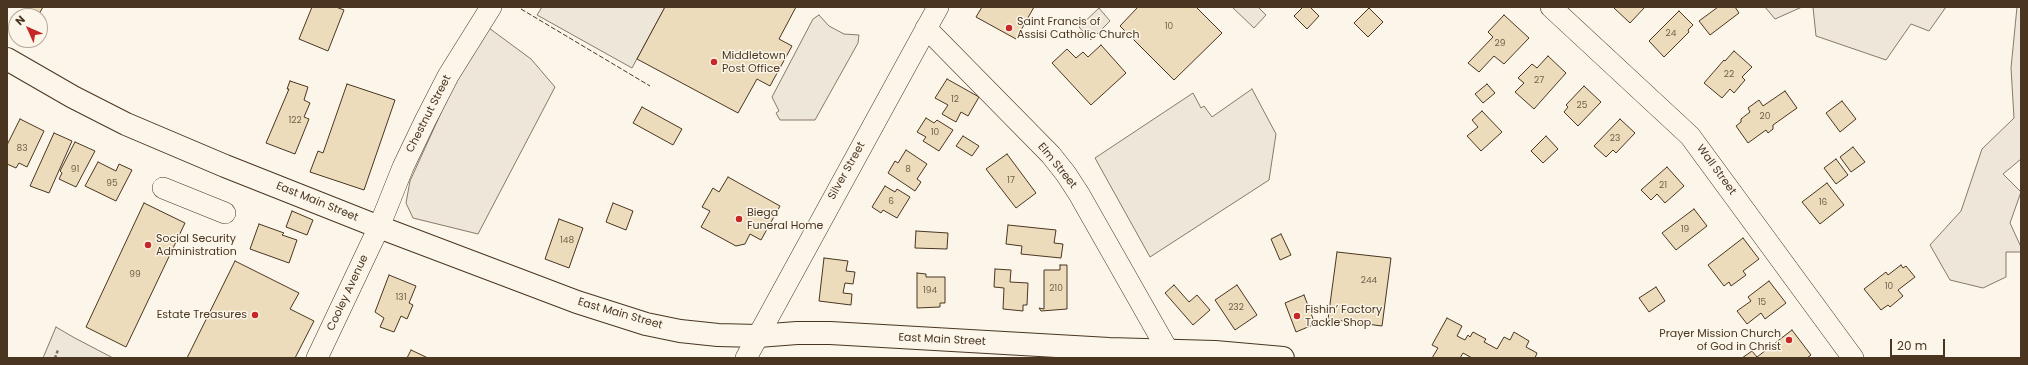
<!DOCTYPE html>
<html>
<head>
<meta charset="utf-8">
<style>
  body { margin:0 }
  #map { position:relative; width:2028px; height:365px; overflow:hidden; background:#fbf6e9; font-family:Poppins,sans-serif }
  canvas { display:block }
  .frame { position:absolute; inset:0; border:8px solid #4a3520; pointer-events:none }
  .north { position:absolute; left:8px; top:8px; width:40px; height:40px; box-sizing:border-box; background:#fbf6e9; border:1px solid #b4a999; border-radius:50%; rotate:315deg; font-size:11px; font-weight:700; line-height:16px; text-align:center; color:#4a3520 }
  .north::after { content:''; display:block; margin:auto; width:14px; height:18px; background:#c62828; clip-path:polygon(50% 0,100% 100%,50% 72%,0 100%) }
  .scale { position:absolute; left:1890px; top:339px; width:55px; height:18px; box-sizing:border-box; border:2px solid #4a3520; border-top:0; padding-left:5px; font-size:12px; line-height:14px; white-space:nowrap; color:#4a3520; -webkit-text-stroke:3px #fbf6e9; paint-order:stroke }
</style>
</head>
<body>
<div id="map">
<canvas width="2028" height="365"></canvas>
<div class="frame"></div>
<div class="north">N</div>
<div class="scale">20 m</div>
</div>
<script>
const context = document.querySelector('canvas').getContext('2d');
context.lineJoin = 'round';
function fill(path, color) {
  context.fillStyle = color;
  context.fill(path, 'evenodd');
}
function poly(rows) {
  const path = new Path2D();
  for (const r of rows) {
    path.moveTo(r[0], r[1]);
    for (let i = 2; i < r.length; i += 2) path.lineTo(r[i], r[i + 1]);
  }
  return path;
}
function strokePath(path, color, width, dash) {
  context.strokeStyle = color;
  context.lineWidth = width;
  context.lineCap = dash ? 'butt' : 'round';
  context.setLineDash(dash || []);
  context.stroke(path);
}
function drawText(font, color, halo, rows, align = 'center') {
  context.font = font + ' Poppins,sans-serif';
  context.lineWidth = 3;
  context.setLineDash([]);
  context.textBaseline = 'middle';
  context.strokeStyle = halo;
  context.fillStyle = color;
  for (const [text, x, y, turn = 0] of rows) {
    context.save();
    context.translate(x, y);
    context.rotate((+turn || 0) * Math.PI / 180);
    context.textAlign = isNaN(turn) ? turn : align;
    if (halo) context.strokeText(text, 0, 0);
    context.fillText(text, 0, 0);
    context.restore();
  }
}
const green = poly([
  [1765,7,1802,7,1775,19,1765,7],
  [1813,7,1946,7,1929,31,1911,24,1886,60,1816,36,1813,7],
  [2017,7,2021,7,2021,159,2003,174,2021,192,2010,223,2021,247,2021,252,2006,252,2006,277,1983,288,1950,280,1930,245,1961,211,1982,149,2014,118,2011,68,2017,7],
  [489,28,531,59,555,87,478,234,413,218,406,203,410,181,450,93,480,35,489,28]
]);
fill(green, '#ede6d9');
strokePath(green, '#887966', 1);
const parking = poly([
  [542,7,665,7,632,68,537,15,542,7],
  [1232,7,1258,7,1266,15,1254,28,1232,7],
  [1099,8,1110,21,1091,40,1079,27,1099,8],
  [819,15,829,26,844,34,859,35,858,43,815,120,780,120,776,113,779,111,772,97,813,19,819,15],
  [1252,89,1276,134,1269,180,1150,257,1095,158,1193,93,1201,108,1204,106,1212,117,1252,89],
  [56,327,73,337,113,358,43,358,56,327]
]);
fill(parking, '#ede7d9');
strokePath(parking, '#887966', 1);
const building = poly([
  [28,7,43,7,39,14,28,7],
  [312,7,336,7,344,10,328,51,299,39,312,7],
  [665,7,796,7,779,39,792,46,770,86,757,79,738,113,637,59,665,7],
  [982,7,1034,7,1016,39,976,17,982,7],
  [1138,7,1196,7,1222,33,1174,80,1120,26,1138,7],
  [1303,7,1310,7,1319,16,1307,29,1294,16,1303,7],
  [1615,7,1645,7,1630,23,1614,8,1615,7],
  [1718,7,1735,7,1739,13,1710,35,1699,21,1718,7],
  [1369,8,1383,22,1368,37,1354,23,1369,8],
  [1679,11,1693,25,1688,30,1689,32,1664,57,1649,41,1679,11],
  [1504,15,1529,38,1504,64,1494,56,1479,72,1468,63,1493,37,1488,32,1504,15],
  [1101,45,1126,73,1091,105,1052,63,1067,49,1076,58,1083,52,1088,57,1101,45],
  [1734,51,1752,67,1742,77,1745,80,1734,93,1730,89,1722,98,1704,83,1724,60,1725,61,1734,51],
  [1548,56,1566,73,1534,109,1515,92,1524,83,1518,78,1532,64,1537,68,1548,56],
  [947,79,979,97,968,116,961,112,956,122,942,114,948,105,935,98,947,79],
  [290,81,308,87,304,100,310,103,304,117,309,119,295,154,266,143,289,89,287,89,290,81],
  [347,84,395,100,364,190,310,172,318,151,323,153,347,84],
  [1487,84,1495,93,1483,103,1475,94,1487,84],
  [1584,86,1601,102,1578,126,1564,112,1568,107,1566,105,1584,86],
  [1785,91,1797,108,1773,125,1773,129,1768,133,1766,130,1748,143,1736,126,1741,122,1741,119,1750,112,1748,108,1759,100,1763,106,1785,91],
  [1842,101,1856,119,1840,132,1826,113,1842,101],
  [642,107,682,129,673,145,633,123,642,107],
  [1482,111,1502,132,1481,151,1467,136,1478,127,1472,120,1482,111],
  [926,118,934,123,937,120,953,130,939,151,923,141,926,137,917,132,926,118],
  [20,119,44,131,27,167,19,163,16,168,7,164,7,145,20,119],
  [1620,119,1635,133,1616,153,1613,150,1606,157,1594,146,1620,119],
  [54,133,72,141,49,193,30,186,54,133],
  [963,136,979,146,972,156,956,146,963,136],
  [1546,136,1558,149,1543,163,1531,151,1546,136],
  [75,142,95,151,76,187,59,179,62,173,60,171,75,142],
  [1853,147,1865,162,1851,172,1840,157,1853,147],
  [906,150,927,164,917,179,921,182,915,191,888,173,895,161,898,163,906,150],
  [1007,154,1036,193,1016,208,986,169,1007,154],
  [1836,159,1848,175,1836,184,1824,168,1836,159],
  [98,162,116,171,119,164,132,170,116,201,85,186,98,162],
  [1667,167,1684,186,1665,203,1657,194,1651,200,1641,190,1667,167],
  [728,177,780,206,761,240,750,234,745,244,736,246,701,227,710,211,702,207,713,188,719,192,728,177],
  [1827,183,1844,205,1820,224,1802,202,1827,183],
  [885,186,895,192,897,189,910,197,897,218,883,210,881,213,872,207,885,186],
  [144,203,185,223,126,347,86,327,144,203],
  [613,203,633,211,626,230,606,222,613,203],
  [1694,209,1707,226,1676,250,1662,233,1694,209],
  [292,211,313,220,307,235,286,227,292,211],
  [559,219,583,228,569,268,545,259,559,219],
  [259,224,284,233,282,235,297,240,289,263,250,249,259,224],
  [1008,225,1056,230,1054,243,1063,244,1061,258,1021,254,1022,246,1006,244,1008,225],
  [916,231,948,233,947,249,915,248,916,231],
  [1281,234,1291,255,1280,260,1271,239,1281,234],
  [1743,238,1759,259,1743,271,1746,275,1731,286,1729,282,1724,286,1708,265,1743,238],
  [1337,252,1391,258,1382,326,1328,319,1337,252],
  [824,258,848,261,846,271,855,272,853,284,845,283,843,293,852,294,851,305,819,301,824,258],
  [235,261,299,293,290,309,314,321,295,358,187,358,235,261],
  [1060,265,1067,265,1067,309,1041,311,1039,308,1044,309,1044,270,1060,270,1060,265],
  [1901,265,1903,268,1906,266,1915,277,1898,290,1903,296,1890,307,1888,305,1881,310,1864,289,1886,272,1888,275,1901,265],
  [995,269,1011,270,1010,282,1028,283,1027,305,1023,305,1023,311,1003,309,1004,288,994,287,995,269],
  [917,273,926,274,926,277,945,277,945,303,940,303,940,307,917,308,917,273],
  [389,275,416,286,409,303,413,305,407,319,401,316,394,332,380,327,384,318,375,312,389,275],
  [1769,281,1786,303,1765,319,1761,313,1747,324,1737,311,1751,301,1748,297,1769,281],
  [1174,285,1189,302,1197,295,1210,310,1193,325,1165,293,1174,285],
  [1237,285,1257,315,1235,330,1215,300,1237,285],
  [1656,287,1665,301,1649,312,1639,298,1656,287],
  [1304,295,1315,324,1296,332,1285,303,1304,295],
  [1447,318,1462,326,1457,336,1465,340,1468,335,1470,337,1473,332,1486,339,1484,342,1497,349,1504,337,1510,340,1514,332,1529,341,1526,347,1537,353,1535,358,1472,358,1463,353,1460,358,1432,358,1438,348,1432,345,1447,318],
  [1792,330,1811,355,1807,358,1742,358,1752,351,1757,357,1792,330],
  [411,350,428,358,407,358,411,350]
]);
fill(building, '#ecdcbc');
strokePath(building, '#4a3520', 1);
const minor = poly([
  [1551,7,1690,136,1853,358],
  [926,28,1051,155,1066,174,1079,194,1167,349],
  [163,188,225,213],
  [317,358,379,227,403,167,425,121,448,76,491,7],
  [746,358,938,7]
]);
const major = poly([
  [7,59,73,97,126,124,225,166,379,227,577,302,646,324,680,331,718,335,758,336,797,333,830,333,1109,349,1215,352,1283,358]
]);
strokePath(minor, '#4a3520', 22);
strokePath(major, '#4a3520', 24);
strokePath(poly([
  [55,358,58,350]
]), '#7f6f5c', 2.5, [3, 2]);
strokePath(minor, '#fbf6e9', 21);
strokePath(major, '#fbf6e9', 22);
strokePath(poly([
  [521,9,650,86]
]), '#4a3520', 1, [5, 2]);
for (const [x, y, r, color] of [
  [1009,28,4,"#c62828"],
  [714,62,4,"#c62828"],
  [739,219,4,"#c62828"],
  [148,245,4,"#c62828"],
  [255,315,4,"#c62828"],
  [1297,316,4,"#c62828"],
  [1789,340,4,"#c62828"]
]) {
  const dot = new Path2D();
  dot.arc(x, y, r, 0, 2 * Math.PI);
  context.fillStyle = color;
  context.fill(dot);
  strokePath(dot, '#fbf6e9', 1.5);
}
drawText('9px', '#725f47', null, [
  ["10",1169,27],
  ["24",1671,34],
  ["29",1500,44],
  ["22",1729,75],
  ["27",1539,81],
  ["12",955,100],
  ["25",1582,106],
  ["20",1765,117],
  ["122",295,121],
  ["10",935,133],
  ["23",1615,139],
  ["83",22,149],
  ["91",75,170],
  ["8",908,170],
  ["17",1011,181],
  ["95",112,184],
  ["21",1663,186],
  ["6",891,202],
  ["16",1823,203],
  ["19",1685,230],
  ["148",567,241],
  ["99",135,275],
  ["244",1369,281],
  ["10",1889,287],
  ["210",1056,289],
  ["194",930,291],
  ["131",401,298],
  ["15",1762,303],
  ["232",1236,308]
]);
drawText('11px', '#4a3520', '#fbf6e9', [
  ["Saint Francis of",1017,22],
  ["Assisi Catholic Church",1017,35],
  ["Middletown",722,56],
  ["Post Office",722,69],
  ["Biega",747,213],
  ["Funeral Home",747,226],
  ["Social Security",156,239],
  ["Administration",156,252],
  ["Fishin’ Factory",1305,310],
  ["Tackle Shop",1305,323],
  ["Estate Treasures",247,315,"right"],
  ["Prayer Mission Church",1781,334,"right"],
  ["of God in Christ",1781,347,"right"]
], 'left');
drawText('11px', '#4a3520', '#fbf6e9', [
  ["Chestnut Street",429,114,-63],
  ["Elm Street",1057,166,51],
  ["Wall Street",1716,170,54],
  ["Silver Street",847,171,-61],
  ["East Main Street",317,202,22],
  ["Cooley Avenue",348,293,-65],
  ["East Main Street",620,314,16],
  ["East Main Street",942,340,3]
]);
</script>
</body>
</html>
